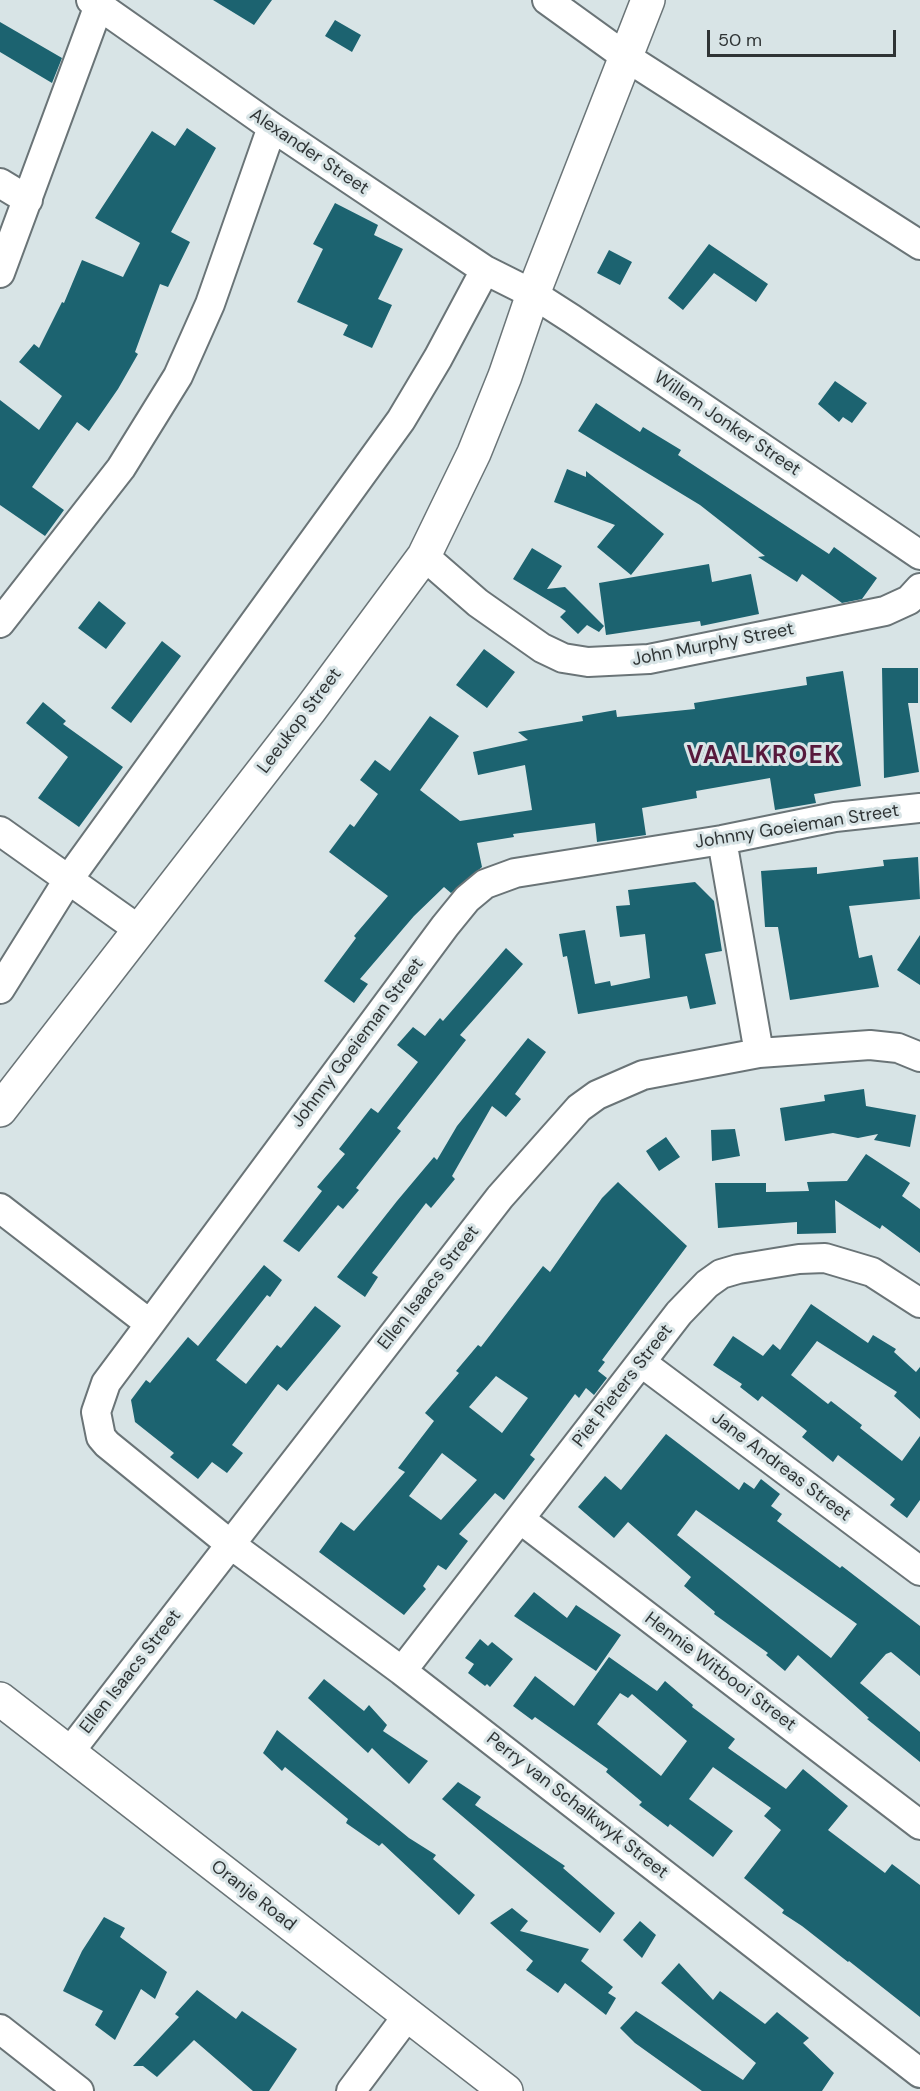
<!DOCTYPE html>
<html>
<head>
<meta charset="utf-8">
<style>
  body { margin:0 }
  #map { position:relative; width:920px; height:2091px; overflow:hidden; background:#d8e4e6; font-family:"DM Sans",sans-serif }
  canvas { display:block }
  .scale { position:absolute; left:707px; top:30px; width:189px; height:27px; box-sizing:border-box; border:3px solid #2f3435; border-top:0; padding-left:8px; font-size:18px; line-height:21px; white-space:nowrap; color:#2f3435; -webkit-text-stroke:4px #d8e4e6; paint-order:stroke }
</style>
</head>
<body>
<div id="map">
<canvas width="920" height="2091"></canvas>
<div class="scale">50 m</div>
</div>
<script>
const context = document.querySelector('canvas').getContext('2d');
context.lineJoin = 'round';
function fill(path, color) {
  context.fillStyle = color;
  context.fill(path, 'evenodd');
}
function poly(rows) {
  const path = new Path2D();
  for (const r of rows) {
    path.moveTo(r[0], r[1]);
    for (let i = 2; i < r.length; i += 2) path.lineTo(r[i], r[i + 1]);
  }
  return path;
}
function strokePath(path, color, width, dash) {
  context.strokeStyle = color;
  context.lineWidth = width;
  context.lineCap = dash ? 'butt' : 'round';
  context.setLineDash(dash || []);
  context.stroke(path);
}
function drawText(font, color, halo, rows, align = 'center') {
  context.font = font + ' "DM Sans",sans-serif';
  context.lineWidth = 6;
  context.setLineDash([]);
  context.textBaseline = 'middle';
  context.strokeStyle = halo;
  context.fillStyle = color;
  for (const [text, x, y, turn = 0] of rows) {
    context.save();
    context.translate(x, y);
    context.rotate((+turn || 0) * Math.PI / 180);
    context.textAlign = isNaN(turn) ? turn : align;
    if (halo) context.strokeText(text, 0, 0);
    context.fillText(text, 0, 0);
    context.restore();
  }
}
fill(poly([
  [213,0,272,0,254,25],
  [335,20,361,35,352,52,325,36],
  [0,22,62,58,52,83,0,52],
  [187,128,216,148,171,232,190,242,168,287,160,284,135,352,138,354,118,389,89,431,77,422,32,487,64,510,45,536,0,505,0,400,39,430,62,396,19,362,34,344,39,348,62,302,64,303,82,260,123,277,140,243,95,218,152,131,175,146],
  [335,203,378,225,374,235,403,249,378,299,392,305,372,348,343,335,348,325,297,302,323,249,313,244],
  [709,244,768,284,756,302,714,273,683,310,668,298],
  [609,250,632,262,620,285,597,273],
  [835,381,867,403,852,423,843,417,839,422,818,404],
  [596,403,640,432,643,427,681,450,678,455,829,554,834,547,877,578,862,599,842,603,802,574,797,582,758,557,765,556,700,505,578,431],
  [567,469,586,477,586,471,664,534,631,575,597,547,615,525,554,502],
  [532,548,562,566,547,589,565,587,604,626,599,632,587,625,578,634,560,617,566,611,513,579],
  [709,564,712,582,751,574,759,614,701,626,700,621,606,635,599,583],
  [99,601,126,623,106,649,78,628],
  [162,641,181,656,131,723,111,708],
  [484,649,515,672,487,708,456,685],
  [882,668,918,668,918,703,908,703,919,772,884,778],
  [843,671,861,786,814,794,816,803,775,810,770,778,696,791,697,798,642,808,646,835,597,842,595,823,513,834,514,837,477,843,482,867,451,893,444,887,414,916,360,979,368,984,354,1003,324,981,356,938,354,936,388,896,329,852,350,824,354,827,378,794,360,780,375,760,390,771,430,716,459,736,420,790,460,821,532,810,525,765,478,775,473,752,528,740,518,732,583,721,582,716,616,710,617,717,695,709,694,703,807,685,806,677],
  [43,702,66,721,63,724,123,767,79,827,38,798,68,757,26,723],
  [918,857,920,899,849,906,859,958,872,955,879,987,790,1000,778,927,765,927,761,871,817,867,817,874,884,866,883,860],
  [695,882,714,901,722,951,705,954,716,1004,690,1009,687,996,578,1014,567,956,563,957,559,934,585,930,595,984,610,981,611,986,650,978,645,934,620,937,616,906,630,905,628,890],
  [920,935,920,985,897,970],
  [506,948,523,964,460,1035,466,1040,397,1128,401,1131,356,1188,359,1190,343,1209,338,1205,299,1252,283,1241,322,1191,317,1187,345,1154,339,1149,371,1108,378,1113,418,1062,397,1045,413,1027,425,1036,440,1018,443,1021],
  [528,1038,546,1052,515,1094,521,1099,506,1117,492,1106,452,1176,455,1179,431,1208,426,1203,372,1273,378,1277,365,1297,337,1277,397,1201,434,1157,437,1160,457,1126],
  [864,1089,866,1106,916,1115,910,1147,874,1140,878,1134,858,1138,833,1133,785,1141,780,1108,825,1101,824,1095],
  [735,1129,740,1156,712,1161,711,1130],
  [666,1137,680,1157,659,1171,646,1151],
  [866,1154,910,1183,902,1196,920,1209,920,1253,882,1225,880,1229,835,1200,836,1233,797,1234,797,1222,718,1228,715,1183,766,1183,766,1192,809,1191,807,1182,847,1181],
  [618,1182,687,1246,602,1360,605,1362,598,1371,607,1378,594,1395,586,1388,579,1398,575,1394,530,1455,535,1459,504,1500,495,1493,459,1534,468,1541,446,1570,438,1565,423,1586,426,1589,404,1615,319,1552,341,1522,354,1531,405,1472,398,1468,434,1421,425,1413,459,1373,456,1371,478,1345,481,1347,543,1266,550,1272,602,1198],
  [496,1376,528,1398,502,1433,469,1407],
  [442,1453,477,1480,441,1520,409,1496],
  [264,1265,282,1280,270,1297,267,1295,216,1360,246,1384,277,1345,281,1348,315,1306,341,1326,287,1391,278,1384,232,1445,243,1453,227,1473,212,1462,198,1479,170,1457,174,1453,135,1422,131,1400,146,1380,150,1383,188,1337,198,1346],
  [811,1304,868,1343,873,1335,896,1349,894,1352,916,1372,920,1367,920,1419,894,1396,897,1392,817,1341,791,1375,828,1404,831,1401,862,1425,860,1428,902,1461,920,1436,920,1500,907,1518,890,1505,895,1499,838,1455,833,1462,802,1437,807,1431,762,1396,758,1401,740,1387,742,1384,713,1365,733,1336,763,1356,773,1344,780,1350],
  [666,1434,739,1490,744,1482,754,1489,761,1479,780,1494,771,1506,782,1514,777,1521,840,1568,842,1566,920,1626,920,1676,891,1652,886,1654,860,1683,920,1732,920,1762,867,1719,869,1718,798,1655,785,1671,766,1655,768,1653,714,1614,715,1612,684,1586,691,1577,628,1522,614,1538,578,1507,605,1476,621,1490],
  [696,1510,857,1624,831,1658,677,1535],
  [534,1592,567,1618,576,1605,621,1635,596,1671,514,1616],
  [480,1639,488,1646,492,1642,513,1659,490,1687,487,1684,485,1686,468,1673,474,1664,465,1658],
  [609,1657,657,1691,665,1681,693,1705,692,1707,735,1739,728,1748,786,1789,803,1769,848,1806,828,1830,885,1873,892,1864,920,1885,920,2017,849,1961,848,1962,802,1926,782,1913,784,1910,744,1878,781,1830,764,1816,771,1808,713,1767,689,1799,733,1831,713,1857,670,1824,668,1827,639,1805,642,1802,606,1772,608,1769,535,1717,532,1720,513,1706,535,1676,574,1706],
  [620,1693,628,1698,632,1694,687,1741,661,1776,597,1724],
  [324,1679,364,1711,369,1705,387,1725,383,1731,428,1761,409,1784,372,1748,368,1753,308,1698],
  [277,1730,409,1838,436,1855,433,1859,475,1895,459,1915,382,1843,379,1846,346,1823,348,1819,285,1767,282,1771,263,1753],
  [458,1782,481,1797,475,1805,565,1866,563,1868,615,1913,600,1933,442,1799],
  [512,1908,528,1921,520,1931,589,1949,581,1961,613,1987,608,1993,616,1998,606,2015,565,1983,558,1993,526,1970,533,1961,490,1923],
  [104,1917,125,1928,120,1937,167,1972,155,1999,141,1989,115,2040,95,2025,103,2011,63,1991,82,1951],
  [640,1921,656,1935,642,1958,623,1940],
  [679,1963,713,2000,720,1991,765,2024,777,2012,809,2038,803,2043,834,2073,822,2091,702,2091,635,2043,620,2028,636,2011,743,2080,756,2063,661,1983],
  [197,1990,236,2019,242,2011,297,2049,269,2091,253,2091,194,2040,157,2077,143,2066,133,2066,179,2017,175,2014]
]), '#1c6370');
const minor = poly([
  [91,0,272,127,485,270,533,294,572,319,920,555],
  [547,0,626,57,920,245],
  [0,183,28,200],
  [0,273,99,5],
  [424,556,478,603,542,648,563,658,588,662,649,659,885,611,909,600,920,588],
  [0,623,121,468,178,376,210,304,272,127],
  [920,808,835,817,722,840,515,873,485,884,467,899,445,926,150,1324,106,1383,96,1412,101,1437,107,1444,230,1544,402,1671,920,2073],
  [0,831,138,929],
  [722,840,759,1053],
  [0,989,68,880,401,420,438,358,485,270],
  [0,1208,150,1324],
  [642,1363,920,1571],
  [520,1519,920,1825],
  [402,1671,679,1313,707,1284,721,1274,738,1269,799,1259,825,1258,872,1272,920,1303],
  [68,1754,500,1197,579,1108,597,1095,643,1075,759,1053,870,1045,898,1048,920,1057],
  [0,2029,79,2091],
  [351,2091,408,2015]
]);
const tertiary = poly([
  [0,1110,310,710,424,556,474,453,505,376,533,294,648,0],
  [0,1699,506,2091]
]);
strokePath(minor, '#6a7477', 32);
strokePath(tertiary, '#6a7477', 36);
strokePath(minor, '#fff', 28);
strokePath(tertiary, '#fff', 33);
drawText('18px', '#2f3435', '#d8e4e6', [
  ["Alexander Street",309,152,34],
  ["Willem Jonker Street",727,424,34],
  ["John Murphy Street",713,645,-11],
  ["Leeukop Street",300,721,-53],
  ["Johnny Goeieman Street",797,827,-9],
  ["Johnny Goeieman Street",358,1043,-53],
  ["Ellen Isaacs Street",429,1288,-52],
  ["Piet Pieters Street",623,1386,-52],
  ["Jane Andreas Street",781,1467,37],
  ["Ellen Isaacs Street",131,1672,-52],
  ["Hennie Witbooi Street",720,1672,37],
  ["Perry van Schalkwyk Street",577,1806,38],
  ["Oranje Road",253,1896,38]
]);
context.letterSpacing = '1.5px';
drawText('bold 24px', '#57193c', '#d8e4e6', [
  ["VAALKROEK",764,757]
]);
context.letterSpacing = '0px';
</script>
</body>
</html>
